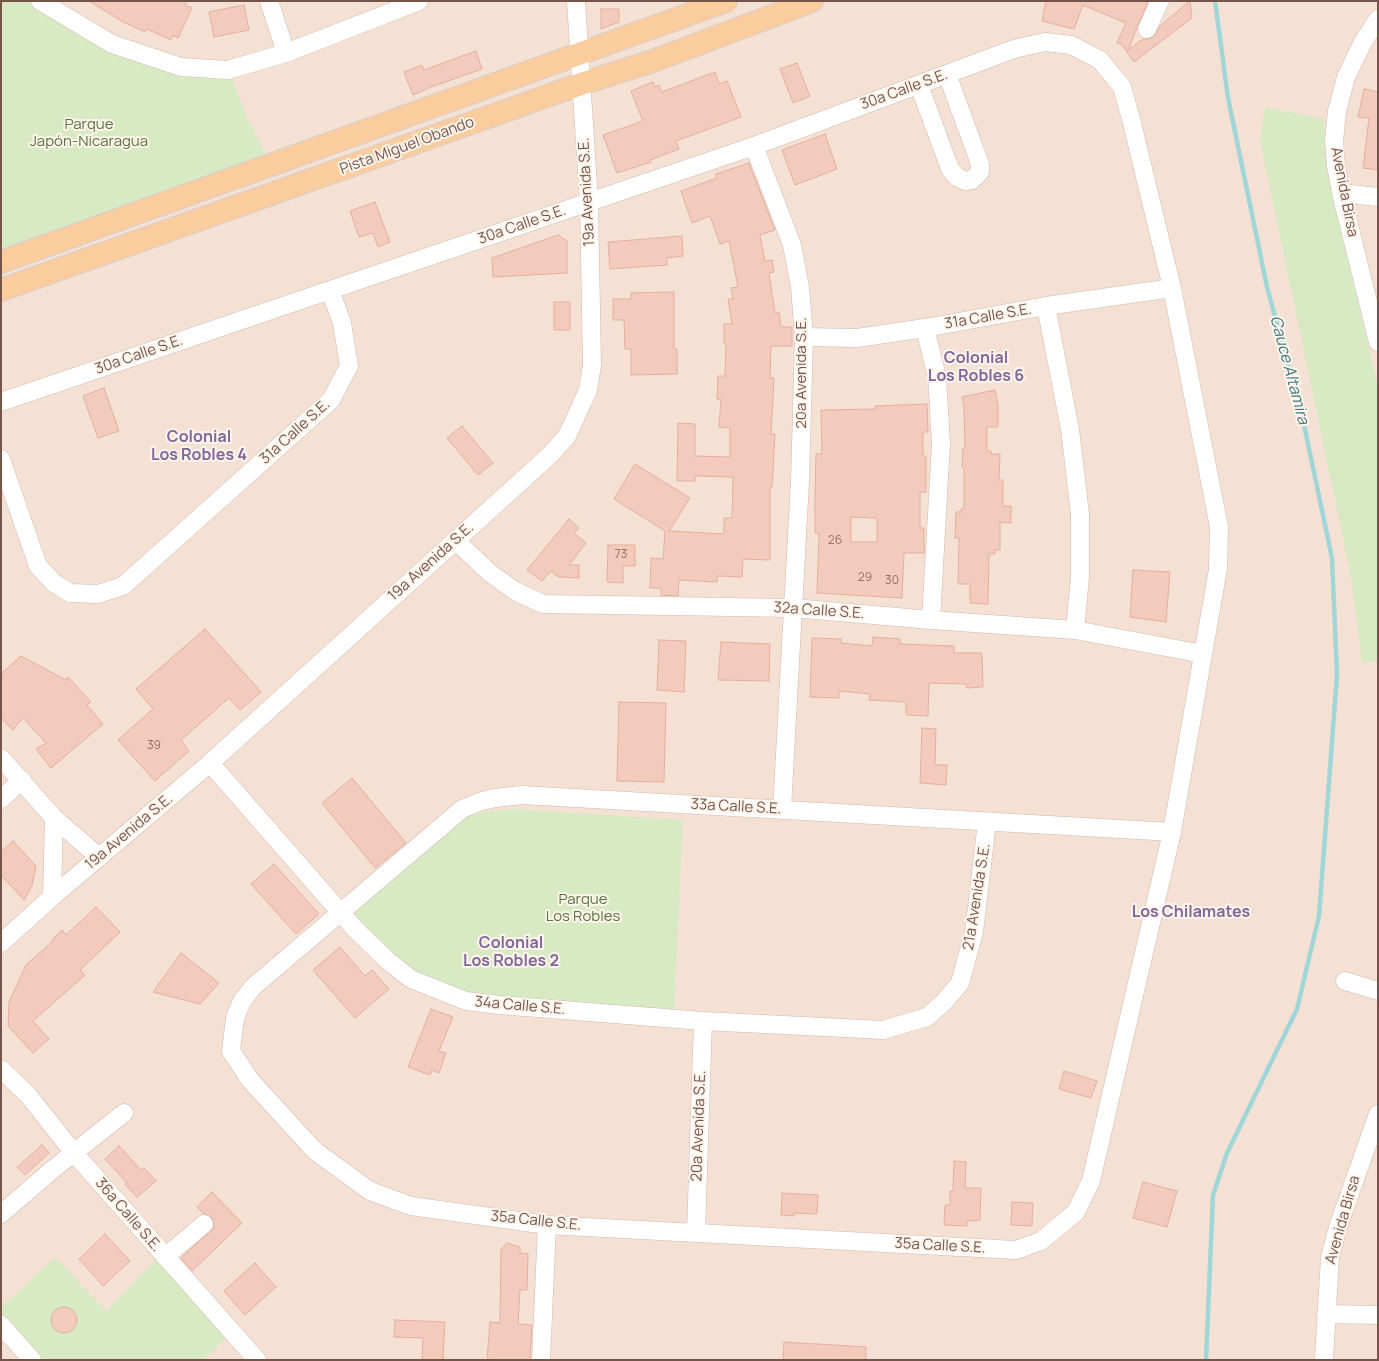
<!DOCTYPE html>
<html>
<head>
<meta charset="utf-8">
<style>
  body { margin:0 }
  #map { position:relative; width:1379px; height:1361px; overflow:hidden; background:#fcf1e6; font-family:Manrope,sans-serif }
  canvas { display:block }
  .frame { position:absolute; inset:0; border:2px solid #75544a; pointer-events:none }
</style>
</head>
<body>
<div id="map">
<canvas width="1379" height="1361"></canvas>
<div class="frame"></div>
</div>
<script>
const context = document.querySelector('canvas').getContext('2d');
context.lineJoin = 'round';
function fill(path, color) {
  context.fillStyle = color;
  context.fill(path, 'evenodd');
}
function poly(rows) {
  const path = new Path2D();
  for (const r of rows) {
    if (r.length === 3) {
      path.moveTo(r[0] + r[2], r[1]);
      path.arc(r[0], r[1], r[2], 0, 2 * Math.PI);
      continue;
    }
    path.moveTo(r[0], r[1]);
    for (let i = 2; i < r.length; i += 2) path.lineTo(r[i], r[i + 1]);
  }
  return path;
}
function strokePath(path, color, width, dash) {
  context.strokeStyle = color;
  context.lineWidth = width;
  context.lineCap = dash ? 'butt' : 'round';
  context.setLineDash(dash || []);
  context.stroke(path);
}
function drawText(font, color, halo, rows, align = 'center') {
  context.font = font + ' Manrope,sans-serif';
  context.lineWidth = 4;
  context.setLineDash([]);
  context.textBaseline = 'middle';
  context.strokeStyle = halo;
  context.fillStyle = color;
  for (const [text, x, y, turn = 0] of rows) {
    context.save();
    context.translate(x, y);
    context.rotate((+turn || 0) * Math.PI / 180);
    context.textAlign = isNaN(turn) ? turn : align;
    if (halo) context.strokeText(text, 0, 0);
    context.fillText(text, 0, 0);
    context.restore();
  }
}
fill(poly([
  [1,1,1378,1,1378,1360,1,1360]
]), '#f4e1d4');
fill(poly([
  [1,1,29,1,111,49,231,76,246,116,270,162,1,257],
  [1265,107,1324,119,1326,167,1378,386,1378,662,1362,662,1352,582,1260,140],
  [517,809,683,820,674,1011,478,995,456,990,435,981,409,967,353,914,453,826,471,815,491,811],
  [162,1253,232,1332,204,1360,32,1360,1,1324,1,1308,55,1257,106,1311]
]), '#d8eac4');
strokePath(poly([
  [1206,1360,1213,1195,1227,1153,1297,1009,1319,916,1337,675,1332,558,1303,420,1267,287,1228,98,1215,1]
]), '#a0d6d8', 4.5);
const building = poly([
  [89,1,187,1,185,5,192,8,178,38,173,35,171,40,147,29,145,32,123,22,89,1],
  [1046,1,1148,1,1128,50,1143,39,1148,39,1153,37,1161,25,1190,1,1192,18,1134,62,1122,45,1117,43,1126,23,1083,5,1074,29,1042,21,1046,1],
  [244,5,249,30,214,37,209,12,244,5],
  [601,9,619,9,619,22,601,29,601,9],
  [476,51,482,69,431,87,413,95,404,72,422,65,424,70,476,51],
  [797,63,810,96,793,103,780,69,797,63],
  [715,72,719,84,727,81,741,117,676,141,679,149,650,160,651,162,617,173,603,135,643,121,631,91,653,82,655,87,659,85,662,92,715,72],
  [1364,89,1378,92,1378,170,1363,168,1369,118,1358,117,1364,89],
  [825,134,837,169,795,185,782,150,825,134],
  [749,163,775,230,760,235,765,261,772,260,774,272,769,273,775,313,779,312,781,327,792,327,792,346,771,346,770,378,774,378,771,434,775,434,772,487,770,487,770,560,743,559,742,577,717,576,717,582,679,580,678,596,661,595,661,588,650,588,651,558,663,559,665,531,614,499,635,464,690,498,669,531,724,534,724,518,732,518,733,477,695,476,695,481,677,481,678,423,695,424,695,456,730,457,730,428,719,427,721,400,717,399,718,376,725,376,726,344,724,344,724,324,732,324,728,299,733,299,731,288,738,287,729,241,720,244,710,216,692,223,681,191,717,178,716,174,749,163],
  [375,202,390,242,378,247,373,233,359,237,350,211,375,202],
  [558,235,567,241,567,273,493,277,492,258,558,235],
  [682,236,683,256,667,258,667,265,610,269,608,242,682,236],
  [674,292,674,349,677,349,677,374,631,375,631,349,625,349,624,320,613,320,613,299,631,299,631,293,674,292],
  [554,302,570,302,570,330,554,330,554,302],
  [104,388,119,431,98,438,83,396,104,388],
  [995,390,998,406,998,427,987,427,987,451,991,451,991,454,1000,454,999,480,1003,480,1003,506,1011,506,1011,523,1000,522,1000,550,995,550,995,554,989,554,988,604,970,603,970,584,958,584,959,538,955,538,956,512,961,512,961,509,964,509,964,468,962,468,963,448,965,448,964,407,962,397,995,390],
  [927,404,928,432,923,432,923,456,926,456,926,492,920,492,920,528,924,528,924,553,904,553,902,598,817,593,819,533,815,533,815,494,816,454,822,454,821,410,876,409,875,406,927,404],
  [851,517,877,518,877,542,851,542,851,517],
  [462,426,493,463,478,475,447,438,462,426],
  [569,519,579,528,574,533,586,543,569,565,579,565,579,578,559,577,551,571,542,581,527,570,569,519],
  [608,545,635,545,635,566,623,566,623,583,607,582,608,545],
  [1133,570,1170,572,1166,622,1130,617,1133,570],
  [205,629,261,692,240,710,229,698,181,740,189,751,155,781,118,740,153,709,136,689,205,629],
  [873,637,900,639,900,644,954,646,954,653,982,653,983,687,967,688,966,684,929,683,928,716,906,715,906,702,869,700,870,694,839,691,839,698,810,697,812,638,841,639,841,643,872,646,873,637],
  [659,640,686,641,684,692,657,690,659,640],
  [721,642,770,644,769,681,718,680,721,642],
  [21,656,66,680,68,677,91,702,87,705,103,724,51,768,36,749,46,743,23,718,13,730,1,718,1,674,21,656],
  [619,702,666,703,664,782,617,781,619,702],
  [922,728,936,729,935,765,947,765,946,785,920,783,922,728],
  [352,778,406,843,375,868,322,803,352,778],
  [13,841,36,866,32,886,24,900,1,875,1,852,13,841],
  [274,864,319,914,296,934,251,884,274,864],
  [96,907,120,932,80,970,85,975,33,1021,49,1039,33,1053,8,1026,9,1002,26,965,53,941,52,940,62,930,66,935,96,907],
  [340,947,365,976,372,970,389,989,355,1018,313,970,340,947],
  [181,953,219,983,200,1004,153,992,181,953],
  [431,1009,453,1017,439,1051,446,1053,439,1073,432,1070,430,1075,408,1067,431,1009],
  [1064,1071,1097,1081,1091,1098,1059,1089,1064,1071],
  [42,1145,49,1153,25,1175,17,1167,42,1145],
  [119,1146,141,1170,144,1168,156,1181,137,1197,125,1184,127,1183,105,1159,119,1146],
  [954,1161,966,1162,965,1188,981,1188,980,1220,967,1221,967,1226,944,1225,945,1205,950,1205,950,1191,953,1192,954,1161],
  [1143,1182,1177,1191,1167,1227,1133,1218,1143,1182],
  [212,1192,242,1223,192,1271,181,1258,214,1228,214,1223,212,1218,204,1214,197,1207,212,1192],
  [782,1193,818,1195,817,1214,794,1213,794,1216,781,1215,782,1193],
  [1012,1202,1033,1203,1032,1226,1011,1225,1012,1202],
  [105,1234,130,1261,103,1286,79,1259,105,1234],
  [507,1243,520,1247,520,1253,528,1254,527,1290,520,1290,518,1324,532,1325,530,1360,487,1360,490,1322,500,1323,501,1250,507,1243],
  [255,1263,276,1287,245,1315,224,1291,255,1263],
  [64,1320,13],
  [395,1320,445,1322,443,1360,422,1360,423,1338,394,1337,395,1320],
  [784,1342,866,1347,866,1360,783,1360,784,1342]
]);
fill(building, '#f2cbbd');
strokePath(building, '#e4af9e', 1);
const minor = poly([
  [40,1,112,44,181,67,228,70,286,53,419,1],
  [269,1,286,53],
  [1378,19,1363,42,1346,77,1337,111,1334,141,1336,165,1341,193,1378,342],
  [1147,29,1160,1],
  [919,85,950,169,957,177,965,181,972,180,980,172,980,164,947,74],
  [754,146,792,245,800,287,804,337,800,481,782,809],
  [1341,193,1378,197],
  [1046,306,1070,429,1080,514,1080,577,1075,630],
  [925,328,937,377,941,443,931,620],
  [804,337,857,338,925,328,1046,306,1172,288],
  [1,402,754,146,1014,49,1045,42,1071,45,1100,60,1122,87,1131,119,1172,288,1219,527,1218,569,1172,832,1091,1181,1076,1212,1041,1241,1016,1250,547,1225,411,1206,370,1191,315,1151,250,1080,231,1051,235,1018,242,1001,253,987,462,809,482,801,495,798,522,795,1172,832],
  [1,459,38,566,54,583,70,593,98,594,123,586,331,400,349,366,342,323,330,290],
  [455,540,490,573,515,591,543,604,793,608,931,620,1075,630,1203,654],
  [1,758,54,818,99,857],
  [210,763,355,929,388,961,411,979,466,1001,499,1005,703,1021,883,1030,927,1017,944,1002,960,983,974,932,987,822],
  [1,799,22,780],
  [52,897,54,818],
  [1,943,52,897,210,763,550,455,567,436,588,390,592,365,589,202,576,1],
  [1345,981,1378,991],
  [1,1069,28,1095,74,1153,257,1360],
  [1,1214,52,1170,124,1113],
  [696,1232,703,1021],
  [165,1257,204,1224],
  [1326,1314,1378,1315],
  [1,1325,32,1360],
  [541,1360,547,1225],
  [1324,1360,1330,1257,1338,1227,1378,1114]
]);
const major = poly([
  [1,262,726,1],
  [1,290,581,84,653,61,812,1]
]);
strokePath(minor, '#d0b9ae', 19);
strokePath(major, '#d8cfcc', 24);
strokePath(minor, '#fff', 18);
strokePath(major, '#facc9e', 22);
drawText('12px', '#947267', null, [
  ["26",835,541],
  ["73",621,555],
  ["29",865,578],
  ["30",892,581],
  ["39",154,746]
]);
drawText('15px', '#75544a', '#fff5ec', [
  ["30a Calle S.E.",904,90,-20],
  ["Pista Miguel Obando",407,146,-20],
  ["19a Avenida S.E.",587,192,-93],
  ["Avenida Birsa",1344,192,79],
  ["30a Calle S.E.",522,225,-19],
  ["31a Calle S.E.",988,317,-10],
  ["30a Calle S.E.",139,355,-19],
  ["20a Avenida S.E.",802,373,-90],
  ["31a Calle S.E.",295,432,-42],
  ["19a Avenida S.E.",431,562,-42],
  ["32a Calle S.E.",819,611,4],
  ["33a Calle S.E.",736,807,3],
  ["19a Avenida S.E.",129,832,-40],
  ["21a Avenida S.E.",977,897,-81],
  ["34a Calle S.E.",520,1006,5],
  ["20a Avenida S.E.",699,1126,-88],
  ["36a Calle S.E.",128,1215,49],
  ["Avenida Birsa",1343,1220,-74],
  ["35a Calle S.E.",536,1221,6],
  ["35a Calle S.E.",940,1246,3]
]);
drawText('15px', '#577540', '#fff5ec', [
  ["Parque",89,125],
  ["Japón-Nicaragua",89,142],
  ["Parque",583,900],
  ["Los Robles",583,917]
]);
drawText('bold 16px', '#816699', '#fff5ec', [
  ["Colonial",976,359],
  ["Los Robles 6",976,377],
  ["Colonial",199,438],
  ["Los Robles 4",199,456],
  ["Los Chilamates",1191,913],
  ["Colonial",511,944],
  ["Los Robles 2",511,962]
]);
drawText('italic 16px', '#3e787b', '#fff5ec', [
  ["Cauce Altamira",1289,370,75]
]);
</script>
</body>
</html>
